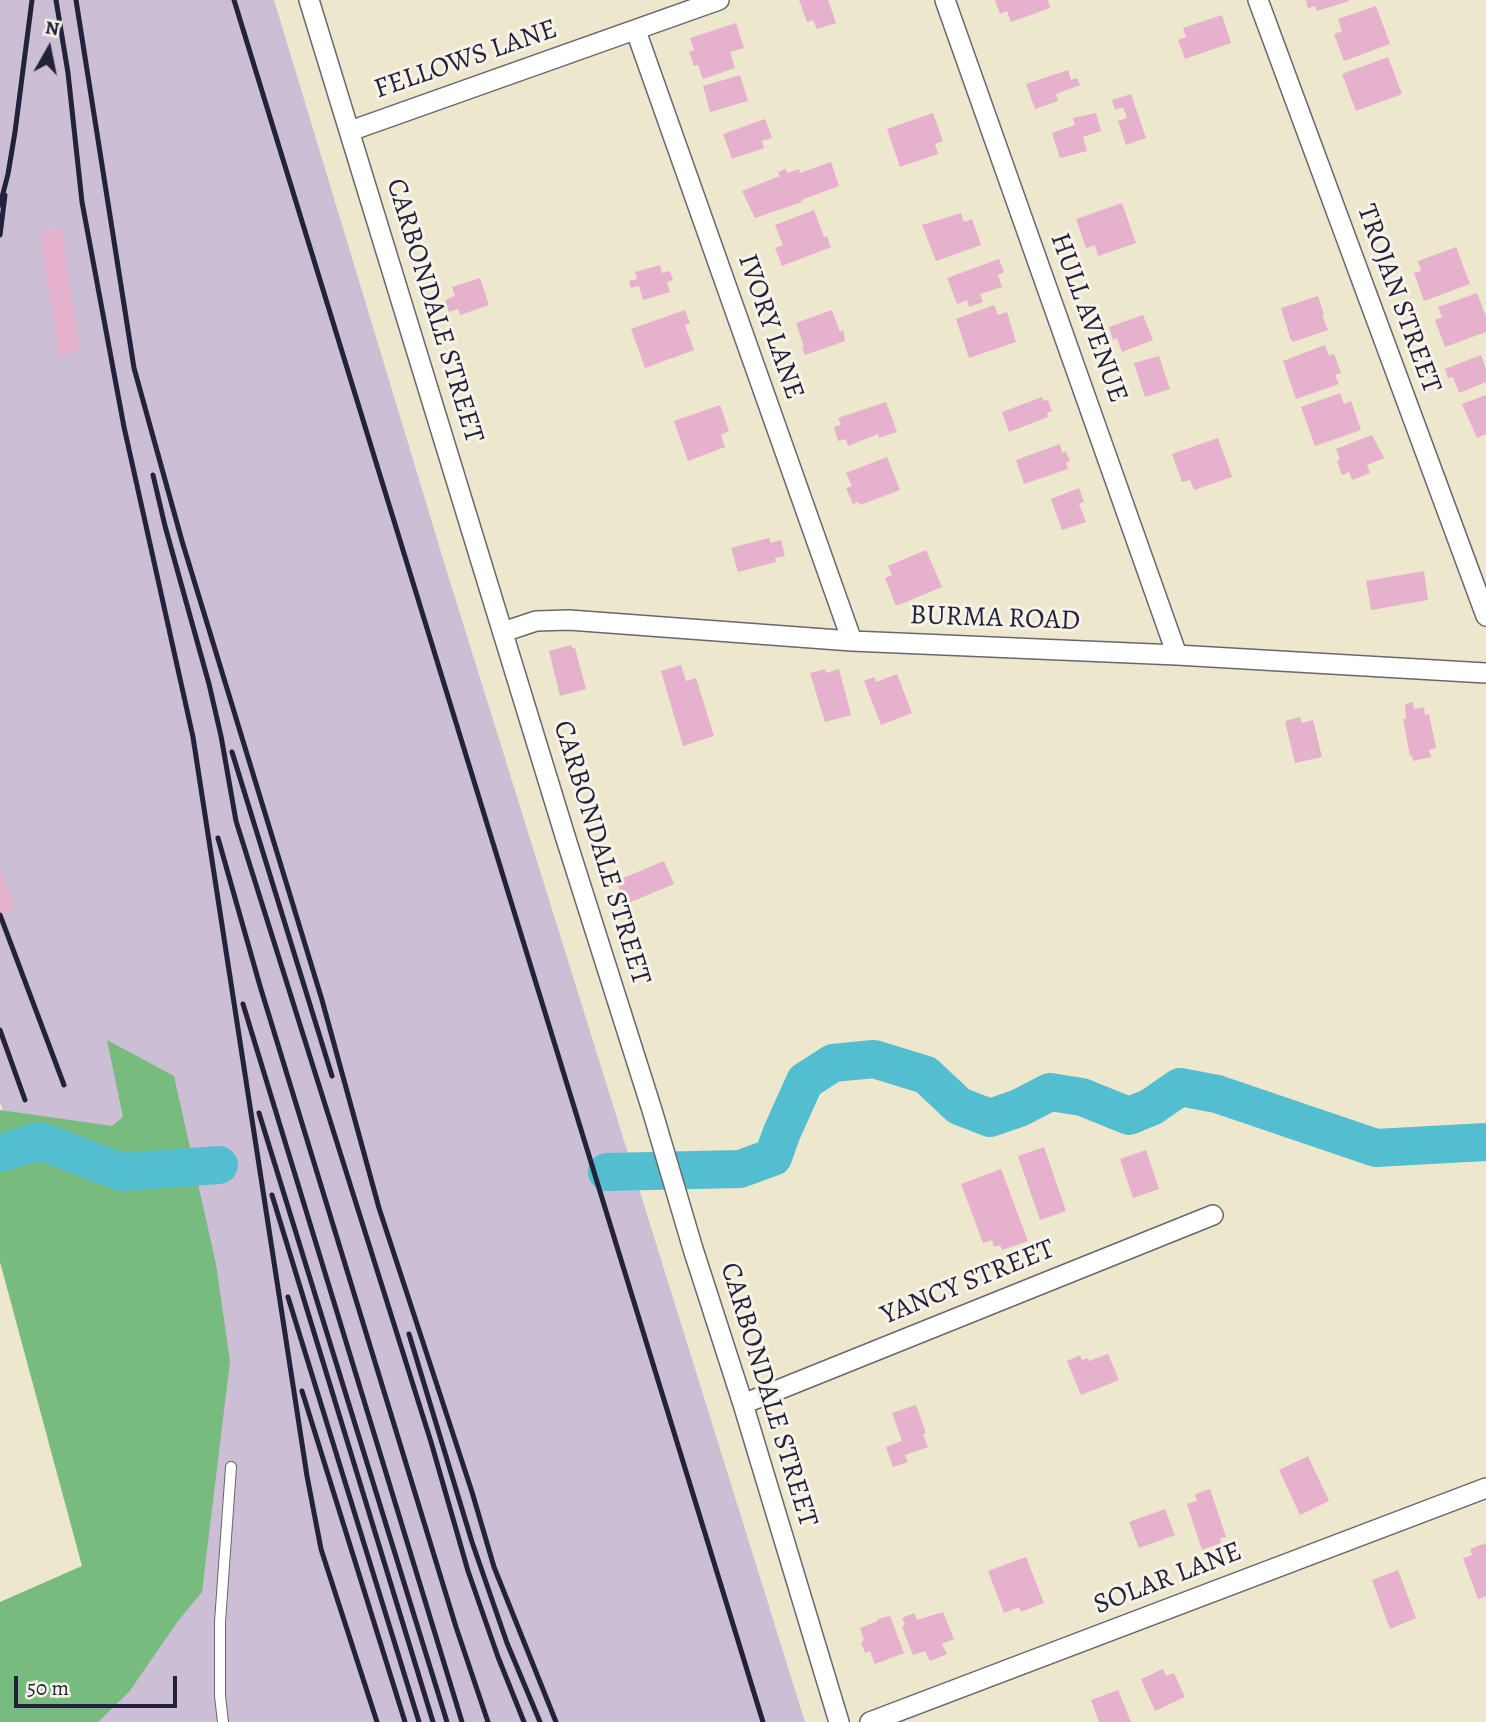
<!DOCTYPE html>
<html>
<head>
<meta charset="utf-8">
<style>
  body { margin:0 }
  #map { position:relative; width:1486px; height:1722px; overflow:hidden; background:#ede7cd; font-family:Alegreya,serif }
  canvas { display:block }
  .north { position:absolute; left:14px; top:14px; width:70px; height:70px; -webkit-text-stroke:5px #f7f3e8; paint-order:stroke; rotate:9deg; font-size:19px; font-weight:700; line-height:28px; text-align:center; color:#22223b }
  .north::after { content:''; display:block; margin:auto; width:24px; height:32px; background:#22223b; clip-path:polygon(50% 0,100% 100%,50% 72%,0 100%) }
  .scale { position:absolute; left:14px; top:1676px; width:163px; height:32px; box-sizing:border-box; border:4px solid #22223b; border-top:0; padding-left:9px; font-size:21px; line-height:24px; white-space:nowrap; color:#22223b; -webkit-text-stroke:5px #f7f3e8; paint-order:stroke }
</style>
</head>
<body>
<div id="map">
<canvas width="1486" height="1722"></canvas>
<div class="north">N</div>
<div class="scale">50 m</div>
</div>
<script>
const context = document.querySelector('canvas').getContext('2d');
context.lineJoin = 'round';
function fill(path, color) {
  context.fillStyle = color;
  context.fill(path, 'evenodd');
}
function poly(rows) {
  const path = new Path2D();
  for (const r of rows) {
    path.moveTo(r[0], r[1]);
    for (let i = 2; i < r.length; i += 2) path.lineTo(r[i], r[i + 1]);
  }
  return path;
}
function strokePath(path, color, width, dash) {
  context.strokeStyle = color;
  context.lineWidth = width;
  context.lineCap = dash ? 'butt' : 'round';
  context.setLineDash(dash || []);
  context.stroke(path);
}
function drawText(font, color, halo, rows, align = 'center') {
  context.font = font + ' Alegreya,serif';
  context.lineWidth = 6;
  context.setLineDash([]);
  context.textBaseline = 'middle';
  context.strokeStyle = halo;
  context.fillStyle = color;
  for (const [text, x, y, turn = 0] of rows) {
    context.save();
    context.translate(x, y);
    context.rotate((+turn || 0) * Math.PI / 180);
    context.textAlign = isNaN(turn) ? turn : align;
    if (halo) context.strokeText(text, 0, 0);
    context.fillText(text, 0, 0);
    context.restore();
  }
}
fill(poly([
  [0,0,274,0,447,572,805,1722,0,1722,169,1586,0,1102]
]), '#ccbed4');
fill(poly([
  [107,1040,174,1076,216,1264,230,1361,202,1592,178,1621,129,1692,98,1722,0,1722,0,1602,82,1566,0,1262,0,1110,112,1126,123,1117]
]), '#77bb7e');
strokePath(poly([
  [0,1153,40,1141,121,1172,219,1165],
  [607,1172,740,1169,773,1157,782,1132,805,1081,833,1063,874,1059,926,1075,959,1106,990,1118,1019,1108,1050,1092,1082,1097,1129,1116,1151,1107,1180,1087,1217,1094,1376,1148,1486,1142]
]), '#53becf', 38);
fill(poly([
  [799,0,828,0,836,23,817,29,813,20,807,22],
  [995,0,1048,0,1050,8,1011,22,1007,11,1000,14],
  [1306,0,1349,0,1349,1,1317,11,1315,6,1308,8],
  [1376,6,1390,44,1344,61,1334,34,1342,31,1338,19],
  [1222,15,1231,43,1185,59,1178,40,1186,37,1183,28],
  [736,23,744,48,730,52,735,68,703,79,698,65,694,66,689,52,694,50,690,38],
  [1388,57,1402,94,1356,111,1342,74],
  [1068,70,1071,80,1077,78,1080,85,1056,94,1058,101,1035,109,1026,84],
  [740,75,748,101,710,112,703,86],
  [1131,94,1146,138,1126,145,1118,121,1127,118,1123,107,1115,110,1112,100],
  [933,113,943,141,935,144,938,154,900,167,887,129],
  [1096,113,1101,131,1083,137,1087,151,1060,158,1052,133,1075,125,1073,118],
  [765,119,772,138,762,141,764,148,732,159,723,134],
  [831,162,839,186,801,200,802,202,755,218,742,191,780,176,778,172,786,169,787,173,799,169,800,173],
  [1122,203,1136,243,1098,256,1095,245,1086,248,1076,219],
  [814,210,824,237,827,236,831,247,782,266,775,248,783,245,775,225],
  [961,213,964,222,972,219,981,245,936,261,922,225],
  [61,228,80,351,59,355,40,231],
  [1456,247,1470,284,1424,301,1414,273,1421,271,1418,261],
  [999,259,1004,272,998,275,1002,287,980,294,983,302,969,307,967,300,957,304,947,278],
  [660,265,662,273,670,271,673,280,667,282,670,292,643,300,639,286,631,288,629,281,637,279,635,272],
  [480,278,489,305,460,315,458,309,449,312,445,300,455,296,452,287],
  [1477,293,1486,317,1486,332,1445,347,1435,320,1442,317,1438,307],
  [1318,296,1324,315,1322,315,1328,330,1293,342,1290,338,1281,308],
  [994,305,998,315,1007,312,1016,342,969,358,956,319],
  [685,310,690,323,685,325,694,350,645,368,631,329],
  [832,310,840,332,843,330,845,341,805,355,802,347,804,347,796,323],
  [1143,315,1153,340,1122,352,1117,338,1113,340,1109,327],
  [1325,345,1329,356,1334,354,1341,373,1335,375,1339,384,1296,399,1283,361],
  [1481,355,1486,369,1486,382,1459,393,1453,377,1448,378,1445,369],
  [1159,356,1170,389,1145,397,1134,363],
  [1340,393,1344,404,1351,401,1361,430,1315,446,1301,407],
  [1486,395,1486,434,1477,438,1462,404],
  [1042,397,1044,401,1048,400,1052,411,1047,413,1048,417,1009,432,1002,412],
  [886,402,897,432,879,438,878,434,848,446,846,439,838,441,834,427,841,425,838,418],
  [720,405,729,431,721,435,725,447,688,461,674,421],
  [1372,435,1384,458,1367,465,1370,473,1352,480,1349,472,1342,475,1337,461,1340,460,1336,449],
  [1218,438,1232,477,1194,490,1190,480,1182,482,1172,454],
  [1060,444,1062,453,1066,451,1070,461,1066,463,1068,469,1024,484,1016,460],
  [887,457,900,490,860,505,858,502,853,504,846,488,852,486,846,473],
  [1079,488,1084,502,1079,504,1086,522,1062,530,1051,499],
  [769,538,771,543,781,540,785,556,775,558,776,562,738,572,731,548],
  [926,550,942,587,896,606,885,578,892,575,888,566],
  [1424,571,1428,600,1371,610,1366,581],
  [571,645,572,648,575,648,586,689,560,696,549,651],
  [681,665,686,681,696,678,714,736,683,746,661,671],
  [825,669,826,673,839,669,851,715,825,722,810,673],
  [897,674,912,713,881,725,864,681,874,677,876,682],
  [1413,702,1414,709,1424,707,1425,715,1429,714,1436,748,1429,750,1431,757,1413,761,1412,755,1410,756,1403,719,1406,719,1405,704],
  [1300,717,1302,723,1313,720,1322,757,1295,763,1285,721],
  [664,861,674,884,626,904,616,881],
  [0,869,15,909,0,915],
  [1044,1147,1066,1211,1040,1220,1018,1156],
  [1146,1150,1159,1189,1133,1198,1120,1159],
  [1001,1169,1028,1241,1002,1250,1000,1245,994,1247,992,1240,983,1243,961,1184],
  [1108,1354,1119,1380,1081,1395,1067,1361,1080,1355,1082,1360,1088,1358,1089,1361],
  [916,1405,926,1433,923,1434,928,1447,905,1455,908,1462,893,1467,886,1447,902,1441,892,1413],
  [1308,1456,1329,1501,1300,1515,1279,1470],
  [1210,1489,1226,1537,1220,1538,1221,1543,1202,1550,1187,1504,1197,1501,1195,1494],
  [1165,1509,1175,1535,1139,1548,1129,1522],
  [1486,1543,1486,1596,1478,1599,1463,1558,1472,1555,1470,1549],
  [1026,1557,1044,1603,1021,1612,1019,1607,1004,1613,988,1571],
  [1398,1570,1416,1618,1390,1629,1372,1580],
  [943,1612,954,1639,942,1644,947,1654,930,1661,925,1651,913,1655,902,1627,905,1625,902,1618,914,1613,917,1620],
  [890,1616,904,1653,875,1664,870,1651,865,1653,861,1642,864,1640,860,1628,878,1621,877,1619],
  [1163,1669,1166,1676,1174,1673,1185,1697,1155,1711,1141,1679],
  [1118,1690,1131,1722,1099,1722,1091,1700]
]), '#e6b1cd');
const lane = poly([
  [223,1722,220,1696,220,1622,231,1467]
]);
const street = poly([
  [309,0,566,839,652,1110,693,1249,743,1404,839,1722],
  [945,0,1177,655],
  [1258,0,1486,616],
  [636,31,852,641],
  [350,131,719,0],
  [503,632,536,621,569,620,852,641,1177,655,1486,673],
  [743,1404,1213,1215],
  [870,1722,1486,1488]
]);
strokePath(lane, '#69676e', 12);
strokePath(street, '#69676e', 22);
strokePath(lane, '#fff', 10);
strokePath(street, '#fff', 19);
strokePath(poly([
  [56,0,68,73,82,202,124,427,193,737,307,1476,321,1549,377,1722],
  [76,0,134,368,182,541,322,1000,379,1208,472,1492,494,1567,556,1722],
  [234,0,763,1722],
  [0,205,8,174,15,132,32,0],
  [0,235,5,195],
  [153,475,165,526,209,684,221,736,236,821,431,1442,468,1571,498,1657,524,1722],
  [232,752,332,1076],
  [218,838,260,986,456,1627,488,1722],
  [0,915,64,1085],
  [243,1004,462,1722],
  [0,1030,25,1100],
  [259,1113,447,1722],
  [272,1195,433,1722],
  [288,1297,419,1722],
  [409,1334,472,1542,507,1643,540,1722],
  [302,1391,405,1722]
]), '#22223b', 5);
drawText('28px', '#22223b', '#f7f3e8', [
  ["FELLOWS LANE",466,60,-19],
  ["TROJAN STREET",1398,299,70],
  ["CARBONDALE STREET",434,311,73],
  ["HULL AVENUE",1088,318,70],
  ["IVORY LANE",770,327,71],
  ["BURMA ROAD",995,619,2],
  ["CARBONDALE STREET",601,853,73],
  ["YANCY STREET",968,1283,-22],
  ["CARBONDALE STREET",768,1395,73],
  ["SOLAR LANE",1168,1579,-21]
]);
</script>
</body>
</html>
